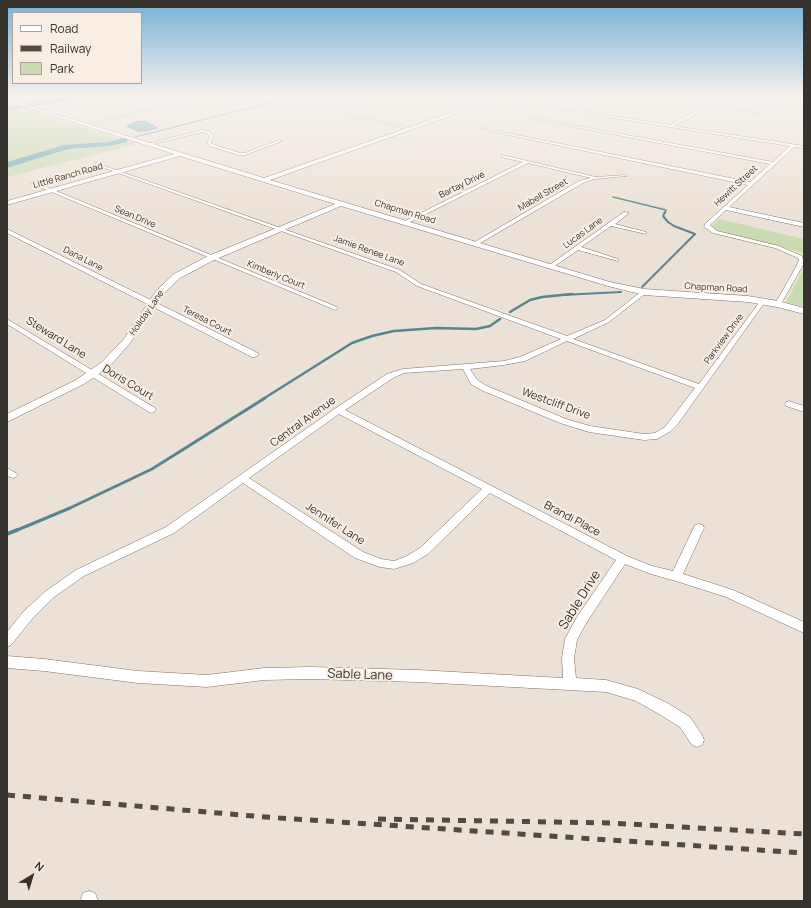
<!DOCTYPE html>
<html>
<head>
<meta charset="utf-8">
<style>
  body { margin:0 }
  #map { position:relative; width:811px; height:908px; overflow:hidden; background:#ece1d6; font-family:Manrope,sans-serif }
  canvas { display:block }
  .frame { position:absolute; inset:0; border:8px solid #36322e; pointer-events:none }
  .legend { position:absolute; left:12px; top:12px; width:130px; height:72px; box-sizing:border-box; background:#f9eee3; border:1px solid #aba39b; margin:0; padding:5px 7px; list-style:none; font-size:12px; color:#36322e }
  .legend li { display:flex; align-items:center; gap:8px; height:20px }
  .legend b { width:20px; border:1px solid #aba39b }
  .north { position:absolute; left:12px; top:856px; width:40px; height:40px; -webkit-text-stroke:3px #f9eee3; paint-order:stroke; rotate:38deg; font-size:11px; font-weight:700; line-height:16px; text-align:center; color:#36322e }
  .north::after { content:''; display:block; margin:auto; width:14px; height:18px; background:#36322e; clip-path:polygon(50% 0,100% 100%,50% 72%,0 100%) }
</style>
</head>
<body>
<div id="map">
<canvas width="811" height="908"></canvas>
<div class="frame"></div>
<ul class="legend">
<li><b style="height:5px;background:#fff"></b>Road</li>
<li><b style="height:5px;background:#504b46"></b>Railway</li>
<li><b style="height:11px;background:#cadab1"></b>Park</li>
</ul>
<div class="north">N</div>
</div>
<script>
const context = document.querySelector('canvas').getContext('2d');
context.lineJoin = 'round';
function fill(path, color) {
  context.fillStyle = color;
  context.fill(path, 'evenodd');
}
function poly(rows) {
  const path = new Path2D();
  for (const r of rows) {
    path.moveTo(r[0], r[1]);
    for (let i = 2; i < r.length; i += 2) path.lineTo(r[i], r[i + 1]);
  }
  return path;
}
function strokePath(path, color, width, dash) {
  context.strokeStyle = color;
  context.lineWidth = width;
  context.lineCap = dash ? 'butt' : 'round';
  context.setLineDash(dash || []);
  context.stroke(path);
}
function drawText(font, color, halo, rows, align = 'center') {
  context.font = font + ' Manrope,sans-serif';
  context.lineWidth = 4;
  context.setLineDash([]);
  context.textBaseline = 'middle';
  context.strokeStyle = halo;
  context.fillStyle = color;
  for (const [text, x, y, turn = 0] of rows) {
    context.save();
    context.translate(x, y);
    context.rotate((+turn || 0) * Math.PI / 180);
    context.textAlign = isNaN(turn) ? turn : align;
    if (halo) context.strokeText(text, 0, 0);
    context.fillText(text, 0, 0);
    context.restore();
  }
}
fill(poly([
  [70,96,103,96,69,99,31,106,24,103,40,99],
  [13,104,23,107,136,144,7,177,7,105],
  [719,219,804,239,804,253,716,230,713,228,712,226],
  [804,268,804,307,786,302]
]), '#cadab1');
const water = poly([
  [144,121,158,128,145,131,137,131,127,126,136,122,144,121]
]);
fill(water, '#68a8b8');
strokePath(water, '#59858f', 1);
strokePath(poly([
  [283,99,295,96],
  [135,137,277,101]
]), '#59858f', 1);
strokePath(poly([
  [613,197,666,210,665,213]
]), '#59858f', 1.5);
strokePath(poly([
  [642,287,695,234,674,226,668,222,663,216,665,212],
  [562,295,621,292]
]), '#59858f', 2);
strokePath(poly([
  [510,312,530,300,542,297,572,294],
  [263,399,352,343,372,336,394,331,436,328,476,329,490,326,500,319]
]), '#59858f', 2.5);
strokePath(poly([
  [15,531,70,508,152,469,265,398]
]), '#59858f', 3);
strokePath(poly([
  [7,534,17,530]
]), '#59858f', 4);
fill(poly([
  [68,96,91,96,7,111,7,107,68,96],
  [124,138,127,138,127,142,108,146,68,149,7,168,7,162,64,145,108,142,124,138]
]), '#68a8b8');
const minor = poly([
  [205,96,211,96,86,126,84,125,205,96],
  [260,96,325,109,368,96,373,96,329,110,413,129,411,130,284,102,252,96,260,96],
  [730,96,804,106,804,108,732,98,711,105,760,113,758,114,709,107,674,126,804,146,804,148,794,147,729,207,804,223,804,227,726,210,710,225,717,231,779,246,802,256,804,262,802,267,781,304,778,306,775,304,796,267,799,260,798,258,775,248,713,233,704,227,705,224,748,185,480,129,482,128,750,182,770,164,527,118,529,117,773,162,790,146,494,99,496,98,670,125,712,102,730,96],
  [202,130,209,131,213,136,211,143,212,144,240,153,245,153,279,140,282,141,245,155,239,155,210,146,207,143,210,137,207,133,202,132,149,145,147,144,202,130],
  [502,155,596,177,625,175,627,176,594,179,583,183,475,246,472,244,473,243,579,181,591,178,528,163,406,224,401,223,523,162,501,157,502,155],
  [96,163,400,270,421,284,567,336,605,320,642,291,646,291,646,293,609,322,573,339,699,384,761,300,765,300,765,302,677,425,671,431,657,439,644,440,589,432,560,423,481,390,471,384,463,369,404,373,393,378,345,410,627,556,652,566,673,571,695,525,699,524,703,525,704,528,683,574,733,590,804,622,804,633,726,597,676,581,651,574,625,564,585,625,577,640,574,658,576,678,606,680,638,689,669,704,690,717,702,735,704,740,702,745,697,747,692,745,680,727,659,714,636,701,606,692,418,682,311,679,264,680,207,687,138,683,44,671,7,668,7,656,44,659,138,671,207,675,264,668,311,667,418,670,563,678,562,658,565,639,577,617,616,560,490,493,428,554,413,563,394,569,380,567,355,558,243,483,174,533,84,576,54,597,32,619,11,645,7,647,7,632,24,611,46,591,76,570,166,527,336,408,387,374,403,369,504,361,520,357,561,339,417,286,396,272,96,165,96,163],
  [567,341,695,388,665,427,655,433,644,434,590,426,566,419,487,386,477,380,470,369,504,365,525,361,567,341],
  [339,414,482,489,420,548,405,557,394,561,381,559,363,552,249,478,339,414],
  [32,181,337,307,338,308,335,310,333,309,30,183,32,181],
  [624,212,629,213,615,224,646,232,646,234,611,226,581,247,618,259,618,261,578,250,552,268,548,268,548,266,624,212],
  [7,229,258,353,259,355,255,357,252,357,7,233,7,229],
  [7,319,155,408,156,410,152,413,149,412,7,324,7,319],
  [789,401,804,406,804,412,786,406,785,404,786,402,789,401],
  [7,468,16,473,18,475,16,477,13,478,7,476,7,468],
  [89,891,95,893,98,901,82,901,81,899,83,893,89,891]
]);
const tertiary = poly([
  [499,96,506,96,270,180,610,282,644,289,748,296,778,301,804,308,804,314,777,307,748,302,644,295,608,286,341,206,214,260,180,278,162,295,130,343,110,366,84,384,7,422,7,414,76,380,102,362,124,339,156,291,174,274,208,256,335,204,180,156,7,205,7,201,174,154,7,101,7,99,264,178,499,96]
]);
strokePath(minor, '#7c7168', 1);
strokePath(tertiary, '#7c7168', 1);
fill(minor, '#fff');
fill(tertiary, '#fff');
strokePath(poly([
  [7,795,265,817,804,853],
  [378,819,610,823,804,834]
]), '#504b46', 5, [8, 8]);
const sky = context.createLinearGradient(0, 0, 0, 223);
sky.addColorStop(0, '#75afd5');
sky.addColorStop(0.43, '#f6f2ed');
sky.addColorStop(1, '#f6f2ed00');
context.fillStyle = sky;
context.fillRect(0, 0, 811, 223);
drawText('9px', '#36322e', '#f9eee3', [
  ["Little Ranch Road",68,176,-16],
  ["Bartay Drive",462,185,-26],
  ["Hewitt Street",736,186,-43],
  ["Mabell Street",543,195,-30],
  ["Chapman Road",405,212,17],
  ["Sean Drive",135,217,23],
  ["Lucas Lane",583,233,-36],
  ["Jamie Renee Lane",369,251,20],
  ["Dana Lane",83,259,27],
  ["Kimberly Court",276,275,22],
  ["Chapman Road",716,288,3],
  ["Holiday Lane",147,313,-55],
  ["Teresa Court",207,321,27],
  ["Parkview Drive",724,339,-54]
]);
drawText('11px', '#36322e', '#f9eee3', [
  ["Steward Lane",56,338,32],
  ["Doris Court",128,383,31],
  ["Westcliff Drive",556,404,20],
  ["Central Avenue",303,422,-36],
  ["Brandi Place",572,519,28],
  ["Jennifer Lane",335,524,33]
]);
drawText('13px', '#36322e', '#f9eee3', [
  ["Sable Drive",580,600,-58],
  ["Sable Lane",360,675,2]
]);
</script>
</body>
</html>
